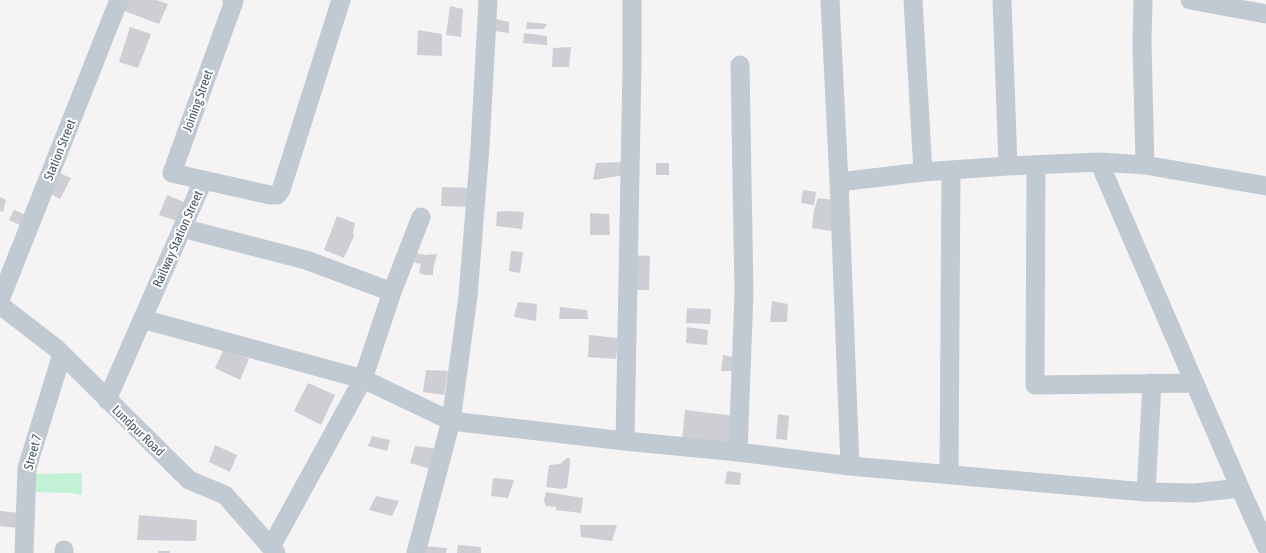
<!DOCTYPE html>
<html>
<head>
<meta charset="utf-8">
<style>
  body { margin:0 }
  canvas { display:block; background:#f5f3f3 }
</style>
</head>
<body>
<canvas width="1266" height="553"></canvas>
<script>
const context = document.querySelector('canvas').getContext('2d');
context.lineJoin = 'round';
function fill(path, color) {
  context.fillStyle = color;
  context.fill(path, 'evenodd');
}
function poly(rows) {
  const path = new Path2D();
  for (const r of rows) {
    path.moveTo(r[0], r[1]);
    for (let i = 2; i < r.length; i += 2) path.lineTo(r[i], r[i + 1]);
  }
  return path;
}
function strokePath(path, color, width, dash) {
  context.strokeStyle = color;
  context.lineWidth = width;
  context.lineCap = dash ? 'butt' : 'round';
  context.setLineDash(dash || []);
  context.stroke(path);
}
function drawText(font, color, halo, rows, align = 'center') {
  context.font = font + ' "Asap Condensed",sans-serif';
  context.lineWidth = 4;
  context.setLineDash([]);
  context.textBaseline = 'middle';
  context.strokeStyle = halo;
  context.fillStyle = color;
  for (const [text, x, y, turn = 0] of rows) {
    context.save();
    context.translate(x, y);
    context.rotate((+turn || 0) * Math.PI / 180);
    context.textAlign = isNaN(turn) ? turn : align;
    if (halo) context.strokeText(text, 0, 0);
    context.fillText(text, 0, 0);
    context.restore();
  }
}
fill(poly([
  [82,473,82,495,71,493,36,492,33,474]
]), '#c3f1d5');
fill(poly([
  [126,0,156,0,168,4,159,24,122,10],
  [450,6,463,9,461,37,446,35],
  [496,19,509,22,509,33,494,31],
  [527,22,547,24,544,29,526,29],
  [130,27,151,34,138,68,119,62],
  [418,30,442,34,442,56,417,55],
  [524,33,547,36,547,45,523,43],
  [571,47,569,67,552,67,553,48],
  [625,162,625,175,593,180,596,163],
  [656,163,669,163,669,175,656,175],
  [57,172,71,178,60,199,49,193],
  [442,187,473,188,474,207,441,206],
  [803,190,816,192,814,205,801,203],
  [167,195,184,202,177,221,159,215],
  [0,197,6,200,3,212,0,211],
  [818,198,833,200,832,231,812,228,814,210],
  [14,210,28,216,22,226,9,220],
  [506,211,524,212,522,229,496,226,497,212],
  [590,213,609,214,610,235,590,235],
  [337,216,355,223,353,233,354,236,344,258,324,250],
  [511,251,523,252,520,273,509,271],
  [411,252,425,255,437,254,433,270,433,275,425,275,419,273,421,264,409,261],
  [631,255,650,256,649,290,630,290],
  [772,301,788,304,787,322,770,322],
  [518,302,537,304,536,321,514,317],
  [560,307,587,310,588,319,559,319],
  [687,308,711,309,710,324,686,323],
  [687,327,708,330,707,345,686,343],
  [589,335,618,338,616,359,588,357],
  [224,349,249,359,240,380,215,368],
  [723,355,737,358,736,371,721,371],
  [426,370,448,371,444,395,423,392],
  [308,383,335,395,321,425,294,411],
  [685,410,735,416,732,446,682,440],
  [778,414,789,416,787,440,776,439],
  [372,436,390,440,387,451,368,446],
  [215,445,237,455,230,472,209,462],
  [415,446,440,449,434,470,410,463],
  [567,458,570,458,570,464,567,488,562,489,546,487,549,465,560,464],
  [727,471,741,473,740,485,725,484],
  [493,478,514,480,508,498,491,496],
  [546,492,583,498,581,513,556,510,556,507,546,506,544,501],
  [376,496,399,501,392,516,369,510],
  [0,511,19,513,18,528,0,526],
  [139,515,197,520,196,541,137,540],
  [580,525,617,525,612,541,581,537],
  [458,545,481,547,481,553,457,553],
  [423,546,447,548,446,553,422,553],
  [158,551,170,551,170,553,158,553]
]), '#cdcfd5');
strokePath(poly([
  [232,0,234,1,172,173,270,195,277,195,281,190,341,0],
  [830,0,839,182,850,466],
  [913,0,923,172],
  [1143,0,1142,43,1145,165],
  [1190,0,1266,14],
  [1099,162,1240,488,1266,546],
  [1036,165,1035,385,1194,383],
  [1008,166,1099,162,1145,165,1266,186],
  [839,182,923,172,1008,166,1002,0],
  [182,228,306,260,392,292],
  [0,300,119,0],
  [0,305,57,349,189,480,225,495,276,553],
  [142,319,363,379,451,421,625,441,738,452,850,466,1146,492,1194,493,1240,488],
  [107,400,203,181],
  [625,441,632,66,632,0],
  [738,452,744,293,740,65],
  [949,474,951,170],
  [1146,492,1152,383],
  [271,547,363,379,392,292,421,217],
  [64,550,64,553],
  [24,553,27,468,62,354],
  [416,553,451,421,468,296,480,147,488,0]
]), '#c1cad2', 19);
drawText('13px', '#4a5661', '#fff', [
  ["Joining Street",198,101,-70],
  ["Station Street",60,150,-68],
  ["Railway Station Street",178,239,-66],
  ["Lundpur Road",138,431,44],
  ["Street 7",33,452,-75]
]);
</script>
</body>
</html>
